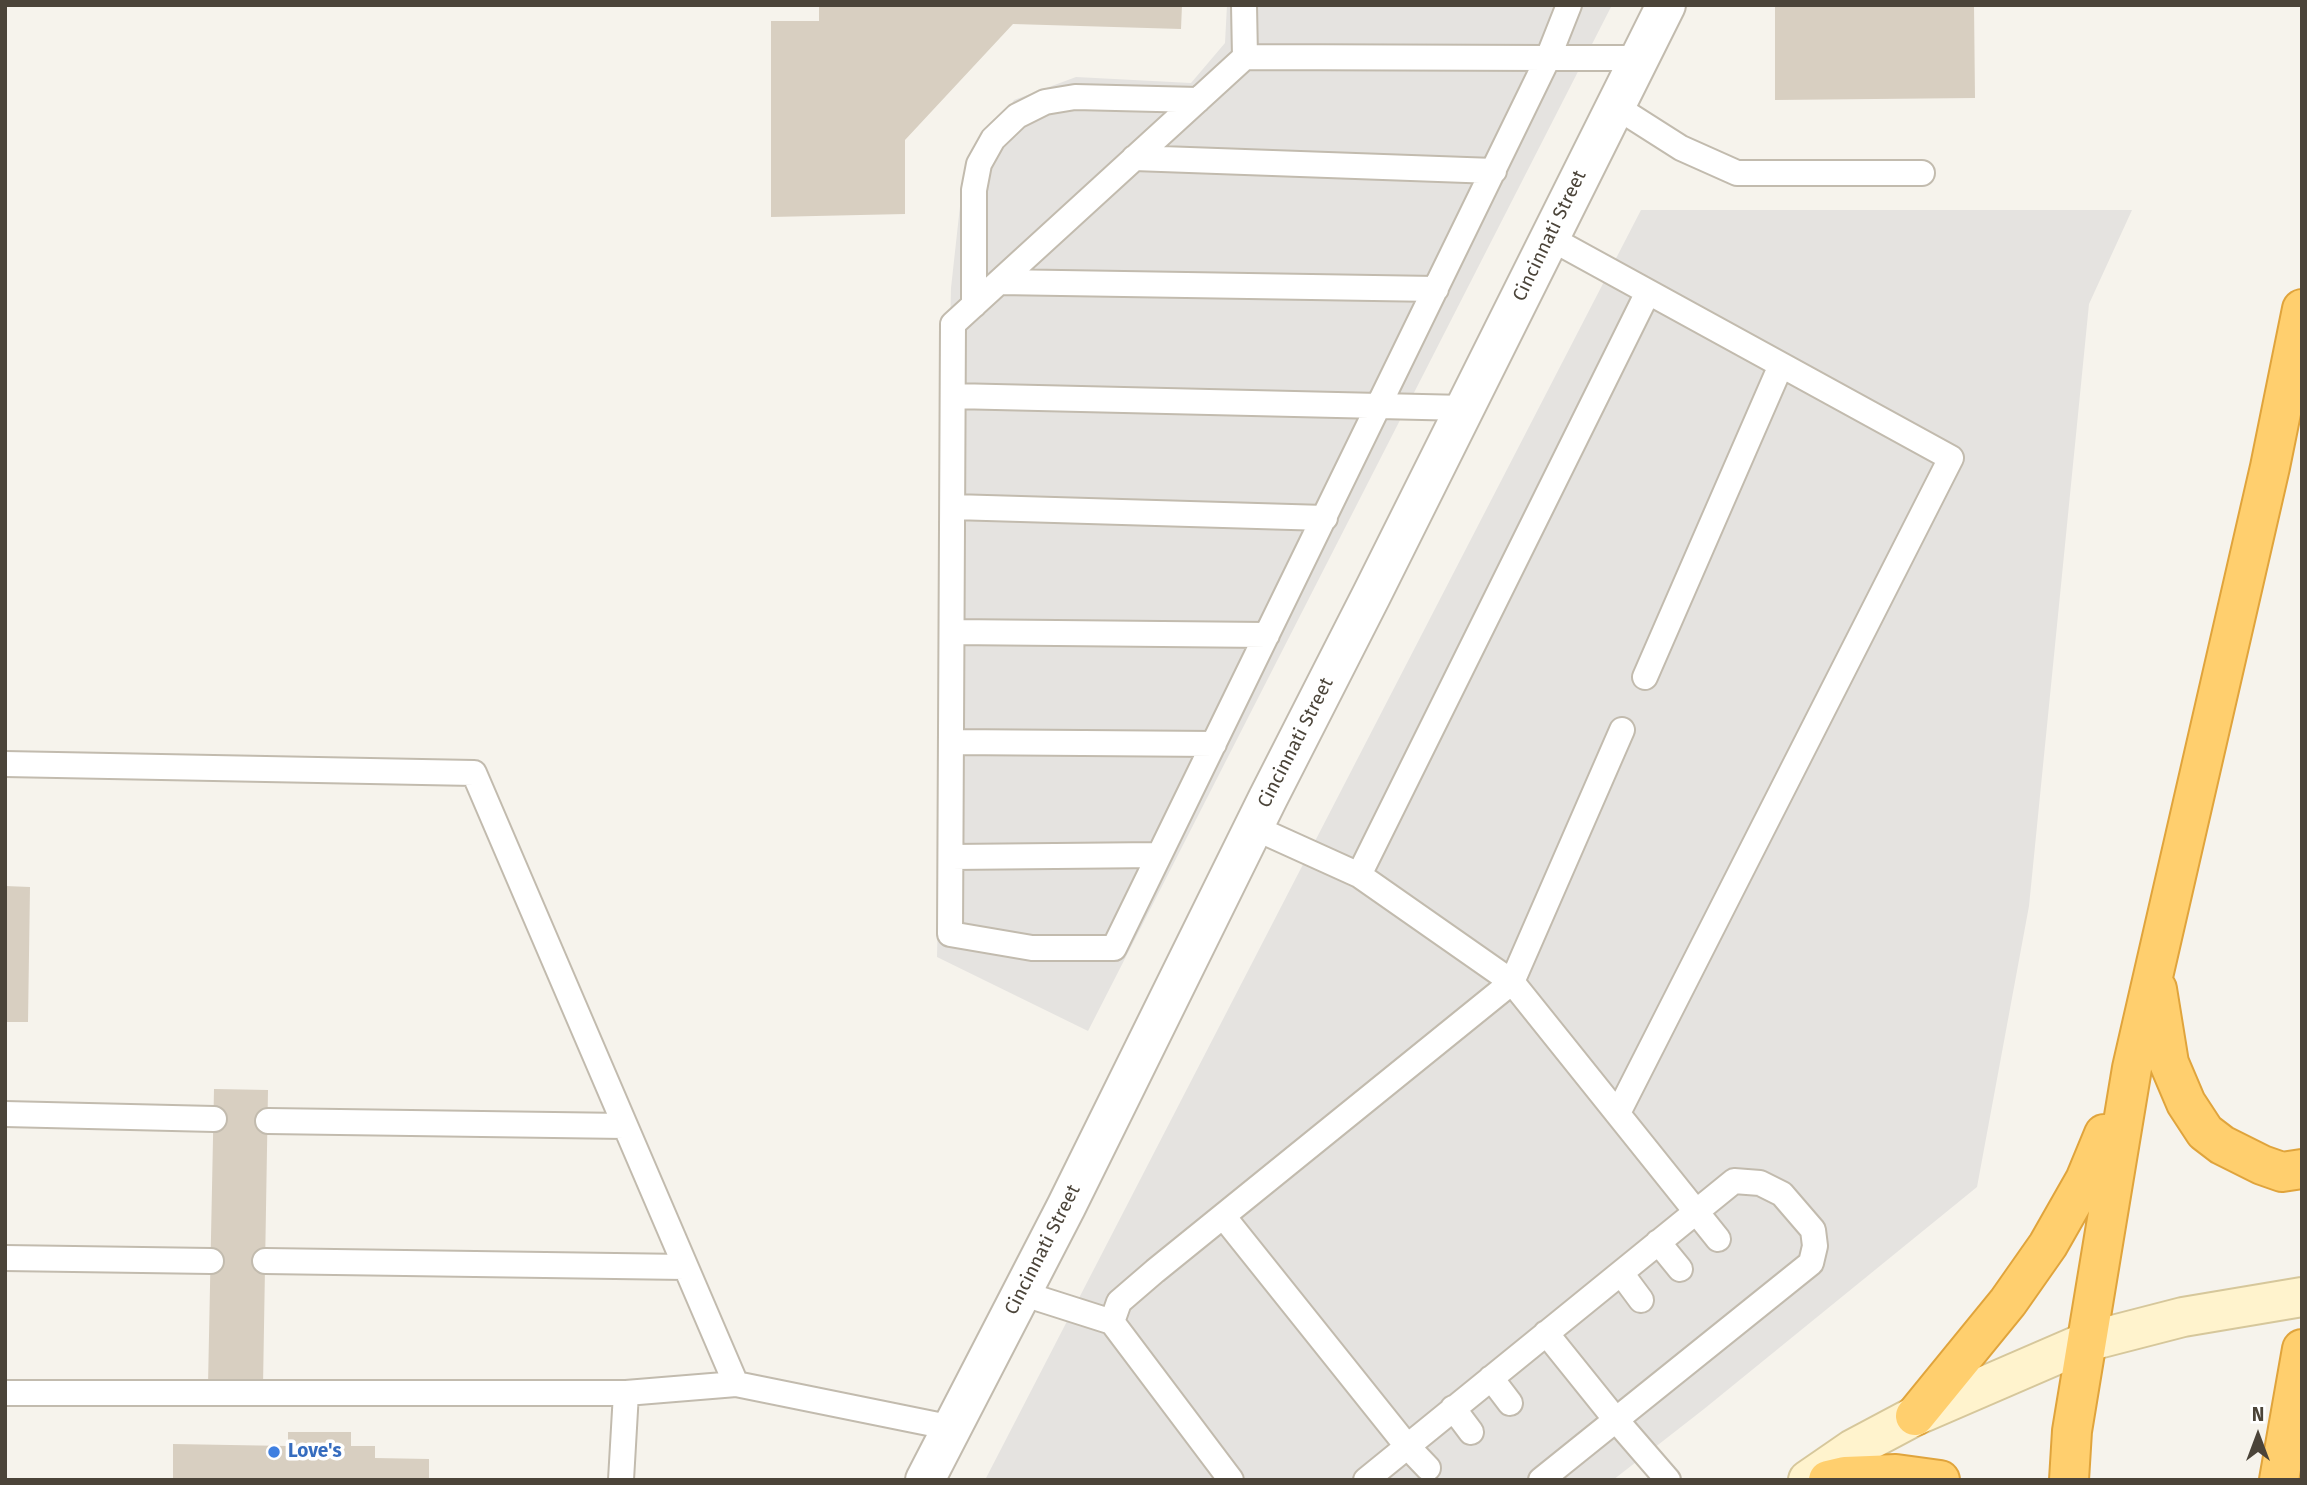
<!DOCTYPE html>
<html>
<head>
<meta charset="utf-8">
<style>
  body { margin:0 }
  #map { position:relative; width:2307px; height:1485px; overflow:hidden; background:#f6f3ec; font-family:"Fira Sans",sans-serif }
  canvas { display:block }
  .frame { position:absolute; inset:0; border:7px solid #4b4439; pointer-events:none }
  .north { position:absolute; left:2223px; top:1401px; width:70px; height:70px; -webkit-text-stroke:5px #fff; paint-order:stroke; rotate:0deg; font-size:19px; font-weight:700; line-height:28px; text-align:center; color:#4b4439 }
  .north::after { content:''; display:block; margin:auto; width:24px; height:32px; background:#4b4439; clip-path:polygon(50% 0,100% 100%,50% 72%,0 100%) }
</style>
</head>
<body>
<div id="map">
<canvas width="2307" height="1485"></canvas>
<div class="frame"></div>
<div class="north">N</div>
</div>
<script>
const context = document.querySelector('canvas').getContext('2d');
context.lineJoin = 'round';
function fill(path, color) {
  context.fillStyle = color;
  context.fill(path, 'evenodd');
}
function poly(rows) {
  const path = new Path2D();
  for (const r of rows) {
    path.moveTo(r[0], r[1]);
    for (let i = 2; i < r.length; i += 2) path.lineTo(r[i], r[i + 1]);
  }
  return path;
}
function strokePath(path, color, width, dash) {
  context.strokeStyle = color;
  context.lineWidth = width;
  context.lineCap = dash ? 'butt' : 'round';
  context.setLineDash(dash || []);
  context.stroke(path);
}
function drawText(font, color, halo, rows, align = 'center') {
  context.font = font + ' "Fira Sans",sans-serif';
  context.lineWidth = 7;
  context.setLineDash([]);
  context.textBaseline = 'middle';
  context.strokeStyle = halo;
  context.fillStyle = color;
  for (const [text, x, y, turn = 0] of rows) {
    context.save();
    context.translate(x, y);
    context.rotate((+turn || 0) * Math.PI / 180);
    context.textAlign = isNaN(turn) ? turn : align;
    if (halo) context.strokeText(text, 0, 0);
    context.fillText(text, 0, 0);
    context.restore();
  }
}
fill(poly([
  [1227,5,1612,5,1088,1031,937,957,951,288,963,179,1014,100,1076,77,1191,83,1225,43],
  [1641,210,2132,210,2089,304,2029,906,1977,1187,1704,1409,1613,1480,985,1480]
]), '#e5e3e0');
fill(poly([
  [819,5,1182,5,1181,29,1013,24,905,140,905,214,771,217,771,21,819,21],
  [1775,5,1974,5,1975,98,1775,100],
  [5,886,30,887,28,1022,5,1022],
  [214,1089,268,1090,263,1386,208,1385],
  [288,1432,351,1432,351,1446,375,1446,375,1458,429,1459,429,1480,173,1480,173,1444,288,1446]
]), '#d8cfc1');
const service = poly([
  [1244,5,1245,57],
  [1569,5,1548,58,1114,948,1032,948,950,934,953,324,1245,57,1548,58,1639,58],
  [1615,106,1681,148,1737,173,1922,173],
  [1134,158,1494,171],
  [1550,238,1951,458,1618,1113],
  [999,282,1436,289],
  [974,305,974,190,979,164,993,139,1017,116,1045,102,1075,97,1198,100],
  [953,396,1465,408],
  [953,507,1325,518],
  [952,632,1267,635],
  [1645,677,1781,365],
  [952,742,1214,744],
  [5,764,474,773,736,1384],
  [1253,827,1359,875,1512,982,1622,730],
  [951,857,1159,855],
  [1359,875,1648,292],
  [5,1114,214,1119],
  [268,1121,625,1126],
  [1223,1216,1407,1446,1428,1468],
  [1658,1242,1680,1269],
  [5,1258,211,1261],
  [265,1261,685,1267],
  [1621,1273,1641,1300],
  [1021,1293,1112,1322,1231,1480],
  [1112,1322,1119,1302,1155,1271,1512,982,1718,1239],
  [1546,1333,1616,1420,1668,1480],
  [1491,1378,1510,1403],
  [5,1393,626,1393],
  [1453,1408,1471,1432],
  [621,1480,626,1393,736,1384,953,1428],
  [1366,1480,1734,1181,1760,1183,1782,1194,1813,1230,1815,1246,1811,1263,1541,1480]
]);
const tertiary = poly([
  [925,1480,1066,1207,1268,798,1371,596,1666,5]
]);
const secondary = poly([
  [1808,1480,1853,1449,1915,1416,2086,1342,2183,1317,2302,1297]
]);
const motorway = poly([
  [2157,989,2169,1063,2186,1103,2205,1132,2222,1145,2262,1165,2282,1172,2302,1169],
  [1915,1416,2008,1302,2048,1245,2085,1180,2104,1134],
  [1828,1480,1845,1476,1896,1474,1940,1480],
  [2069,1480,2072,1431,2132,1068,2270,467,2302,309],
  [2279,1480,2302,1349]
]);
strokePath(service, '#c2bbae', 28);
strokePath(tertiary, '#c2bbae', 42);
strokePath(secondary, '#d6c79b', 42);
strokePath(motorway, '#e0a43c', 42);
strokePath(service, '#fff', 24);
strokePath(tertiary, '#fff', 38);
strokePath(secondary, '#fff3cd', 38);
strokePath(motorway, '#ffcf6e', 38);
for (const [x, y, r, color] of [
  [274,1452,7,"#3f7fe0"]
]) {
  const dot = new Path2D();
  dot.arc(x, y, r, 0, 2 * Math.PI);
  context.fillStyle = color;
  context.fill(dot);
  strokePath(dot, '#fff', 2.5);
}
drawText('19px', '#4b4439', '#fff', [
  ["Cincinnati Street",1550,236,-64],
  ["Cincinnati Street",1296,743,-63],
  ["Cincinnati Street",1043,1250,-63]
]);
drawText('bold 19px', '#366cbe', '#fff', [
  ["Love's",288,1452]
], 'left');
</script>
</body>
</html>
